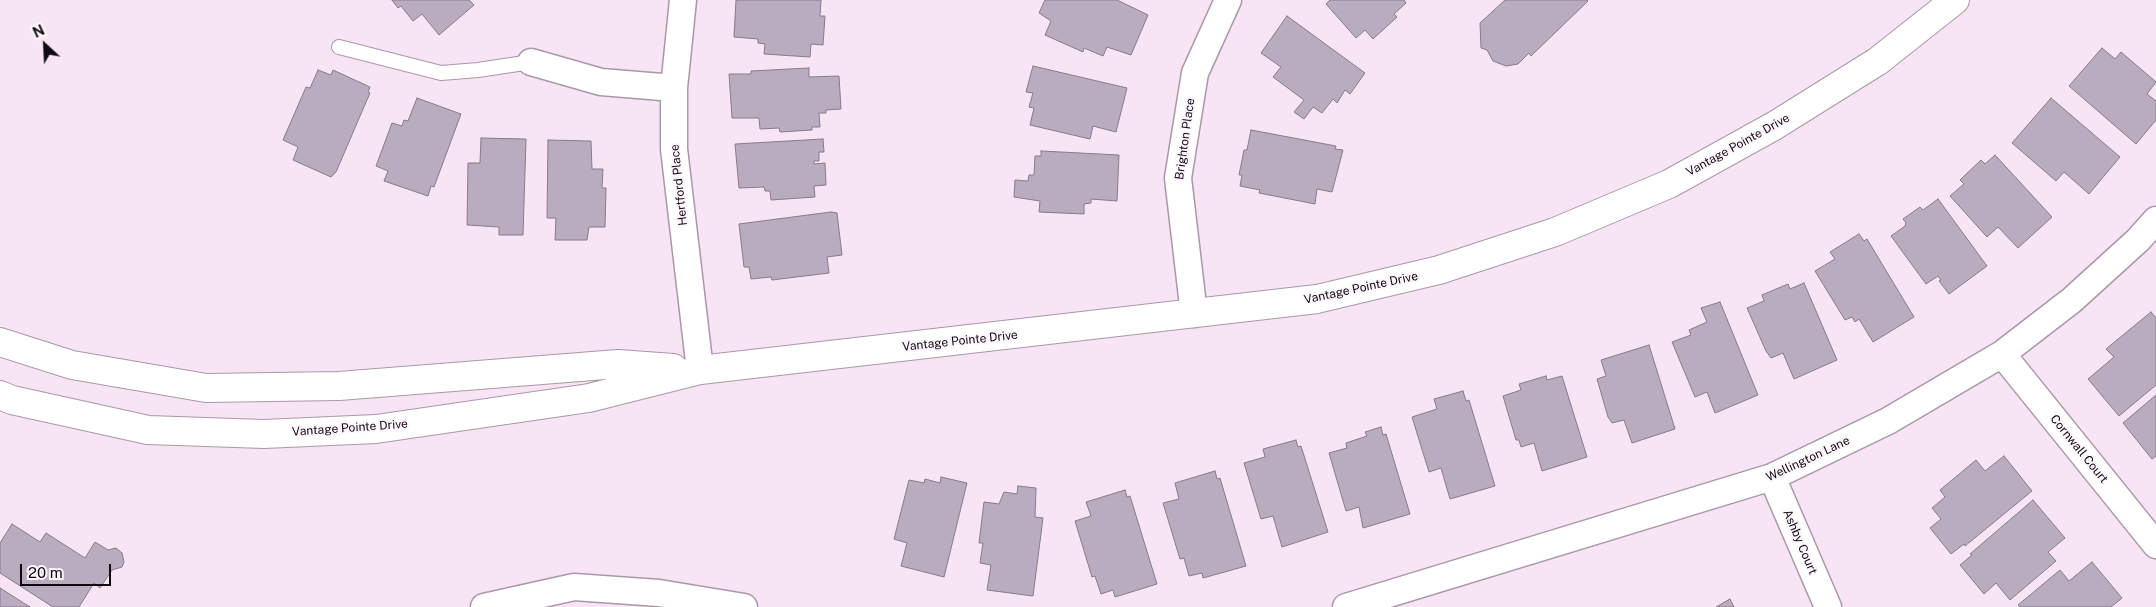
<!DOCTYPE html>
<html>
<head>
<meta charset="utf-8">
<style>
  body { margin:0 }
  #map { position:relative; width:2156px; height:607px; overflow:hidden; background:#f7e5f5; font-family:"Public Sans",sans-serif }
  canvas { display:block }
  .north { position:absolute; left:20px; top:20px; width:50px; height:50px; -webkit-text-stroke:4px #fdf6fc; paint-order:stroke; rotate:335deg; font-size:14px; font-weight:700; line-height:20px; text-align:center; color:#100b10 }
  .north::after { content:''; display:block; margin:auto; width:18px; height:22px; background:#100b10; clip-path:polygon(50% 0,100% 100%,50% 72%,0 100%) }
  .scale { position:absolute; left:20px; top:564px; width:91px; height:22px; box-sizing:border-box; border:2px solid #100b10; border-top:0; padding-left:6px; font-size:15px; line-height:18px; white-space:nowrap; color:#100b10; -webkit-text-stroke:4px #fdf6fc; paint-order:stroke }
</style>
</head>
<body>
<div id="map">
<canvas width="2156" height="607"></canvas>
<div class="north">N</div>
<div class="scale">20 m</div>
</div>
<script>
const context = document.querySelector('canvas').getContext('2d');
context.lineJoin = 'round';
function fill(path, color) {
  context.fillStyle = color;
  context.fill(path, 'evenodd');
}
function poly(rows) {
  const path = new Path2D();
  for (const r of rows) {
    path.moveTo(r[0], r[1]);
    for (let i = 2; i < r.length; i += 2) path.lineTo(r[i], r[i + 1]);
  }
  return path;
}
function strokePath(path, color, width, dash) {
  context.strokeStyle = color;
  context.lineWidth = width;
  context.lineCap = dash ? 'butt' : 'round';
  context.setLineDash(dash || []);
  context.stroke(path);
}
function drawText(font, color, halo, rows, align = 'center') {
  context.font = font + ' "Public Sans",sans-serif';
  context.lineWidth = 4;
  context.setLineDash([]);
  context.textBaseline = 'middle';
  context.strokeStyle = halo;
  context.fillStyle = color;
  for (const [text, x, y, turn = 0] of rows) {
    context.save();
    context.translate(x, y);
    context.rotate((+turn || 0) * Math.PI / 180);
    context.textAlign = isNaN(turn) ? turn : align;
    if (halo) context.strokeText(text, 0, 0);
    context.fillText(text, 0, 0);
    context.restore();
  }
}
const building = poly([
  [392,0,469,0,474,5,439,35,422,14,413,21,401,6,398,8,392,0],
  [736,0,821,0,820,16,825,16,823,45,811,44,810,57,764,54,765,44,758,43,758,39,734,37,736,0],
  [1045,0,1117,0,1148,15,1131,55,1107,47,1103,56,1084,48,1083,52,1045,35,1051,21,1039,13,1045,0],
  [1330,0,1404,0,1406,3,1394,14,1397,17,1373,39,1365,30,1356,38,1326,4,1330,0],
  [1505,0,1587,0,1588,1,1531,56,1529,53,1518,64,1506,66,1493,61,1487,50,1481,48,1480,23,1505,0],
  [1287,16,1365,73,1350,94,1345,90,1337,103,1333,99,1322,113,1313,107,1304,119,1294,112,1304,100,1273,77,1281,67,1261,53,1287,16],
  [2102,48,2115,59,2121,52,2156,82,2147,94,2156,101,2156,120,2136,144,2069,86,2102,48],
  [1033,66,1127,88,1116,132,1093,126,1090,139,1030,125,1034,108,1029,107,1033,93,1026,92,1033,66],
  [809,68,809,77,839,76,841,109,826,110,826,113,819,113,820,127,812,127,812,130,780,132,779,128,760,129,759,118,732,118,729,74,751,74,751,71,809,68],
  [318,70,331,75,333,70,370,87,368,92,370,93,336,172,331,177,293,160,298,147,283,140,306,87,310,88,318,70],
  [417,98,461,114,434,187,431,186,428,196,384,181,388,171,376,166,392,123,402,126,404,120,408,121,417,98],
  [2051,98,2120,157,2089,194,2064,172,2056,181,2012,143,2051,98],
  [1251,130,1336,146,1335,149,1343,150,1332,192,1317,189,1315,204,1259,193,1260,190,1240,186,1242,175,1239,175,1244,150,1247,150,1251,130],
  [481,138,526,139,523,235,499,235,499,227,467,225,468,163,480,163,481,138],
  [823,139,824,152,819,152,819,161,814,161,814,164,825,163,826,185,814,186,815,197,771,200,770,191,765,191,764,187,739,188,735,144,823,139],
  [548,140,591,141,592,169,603,169,602,188,606,188,605,227,589,227,587,240,555,240,556,218,547,218,548,140],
  [1041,151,1119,155,1117,201,1091,199,1091,203,1084,204,1084,214,1039,212,1040,201,1014,197,1015,180,1028,181,1029,175,1034,175,1035,156,1041,156,1041,151],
  [1995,155,2052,217,2018,248,1998,227,1987,237,1950,196,1964,184,1960,180,1981,160,1985,164,1995,155],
  [1938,199,1987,266,1949,294,1939,281,1941,280,1938,276,1926,284,1891,236,1905,226,1906,223,1903,219,1920,207,1923,210,1938,199],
  [831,212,837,213,842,255,827,257,829,273,772,280,771,277,751,279,749,267,744,267,739,224,831,212],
  [1859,234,1864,241,1867,239,1914,317,1873,342,1859,319,1855,322,1852,317,1845,320,1815,271,1835,259,1830,252,1859,234],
  [1804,283,1837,360,1794,379,1783,353,1771,358,1766,351,1747,308,1764,301,1762,295,1788,284,1790,289,1804,283],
  [1720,302,1758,395,1715,413,1707,392,1695,397,1672,342,1691,335,1689,330,1707,322,1701,308,1720,302],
  [2151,312,2156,318,2156,385,2119,416,2088,379,2114,357,2106,349,2151,312],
  [1649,345,1675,429,1632,443,1624,420,1612,423,1608,417,1597,379,1606,376,1601,360,1649,345],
  [1546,376,1547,380,1562,376,1587,457,1542,471,1534,443,1521,447,1519,440,1516,440,1503,396,1521,390,1519,384,1546,376],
  [1463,391,1466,401,1469,400,1495,486,1450,499,1441,468,1429,472,1412,417,1437,409,1434,399,1463,391],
  [2156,395,2156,456,2152,459,2123,423,2156,395],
  [1381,427,1383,435,1386,434,1410,514,1363,528,1359,507,1346,511,1329,453,1347,448,1346,443,1367,436,1365,432,1381,427],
  [1296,440,1298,447,1301,446,1328,532,1282,547,1273,516,1261,519,1244,463,1265,457,1263,449,1296,440],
  [2004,456,2032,491,1965,546,1964,544,1951,554,1930,528,1941,519,1932,508,1945,497,1940,490,1976,460,1985,471,2004,456],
  [1215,471,1217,479,1220,478,1246,566,1203,578,1202,573,1189,576,1184,558,1180,559,1163,503,1179,499,1175,483,1215,471],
  [941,477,967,483,944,577,901,566,907,543,894,539,909,480,924,483,925,479,940,483,941,477],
  [1018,486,1036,488,1035,517,1043,518,1033,596,987,590,991,565,980,563,983,543,979,543,984,502,999,504,1004,492,1017,494,1018,486],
  [1125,490,1127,497,1130,496,1157,584,1115,597,1113,590,1101,594,1095,576,1092,577,1075,521,1091,516,1086,502,1125,490],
  [2033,500,2065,538,2048,552,2056,561,2010,600,1996,583,1984,594,1960,565,1972,555,1970,554,2033,500],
  [12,524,40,542,46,533,85,558,95,542,108,550,116,548,122,553,124,562,122,567,112,570,100,588,94,583,79,607,53,607,0,573,0,543,12,524],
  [2092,562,2122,598,2111,607,2020,607,2018,605,2060,570,2069,581,2092,562],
  [0,588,30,607,0,607,0,588],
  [1730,599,1734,607,1716,607,1730,599]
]);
fill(building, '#b9acbe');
strokePath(building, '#867a8b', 1);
const lane = poly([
  [339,47,441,73,478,70,531,62]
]);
const street = poly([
  [683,0,674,88,674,149,700,370],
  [531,62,601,82,674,88],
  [1194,314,1178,178,1195,73,1228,0],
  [2002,354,2156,545],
  [1772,477,1828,607],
  [484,607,574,587,659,593,744,607],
  [1346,607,1772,477,1888,421,2002,354,2072,300,2138,240,2156,220]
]);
const secondary = poly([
  [0,342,72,365,206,388,339,386,618,364,673,368],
  [0,395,12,400,148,430,264,434,376,429,589,398,700,370,1317,299,1439,270,1555,232,1669,184,1774,126,1878,61,1955,0]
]);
strokePath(lane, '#a998a8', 16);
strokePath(street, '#a998a8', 29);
strokePath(secondary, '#a998a8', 30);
strokePath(lane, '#fff', 14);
strokePath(street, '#fff', 26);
strokePath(secondary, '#fff', 28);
drawText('12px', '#100b10', '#fdf6fc', [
  ["Brighton Place",1185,139,-82],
  ["Vantage Pointe Drive",1738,145,-29],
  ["Hertford Place",679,185,-96],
  ["Vantage Pointe Drive",1361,288,-12],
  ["Vantage Pointe Drive",960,341,-6],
  ["Vantage Pointe Drive",350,428,-4],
  ["Cornwall Court",2079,449,51],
  ["Wellington Lane",1808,459,-25],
  ["Ashby Court",1800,542,67]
]);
</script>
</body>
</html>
